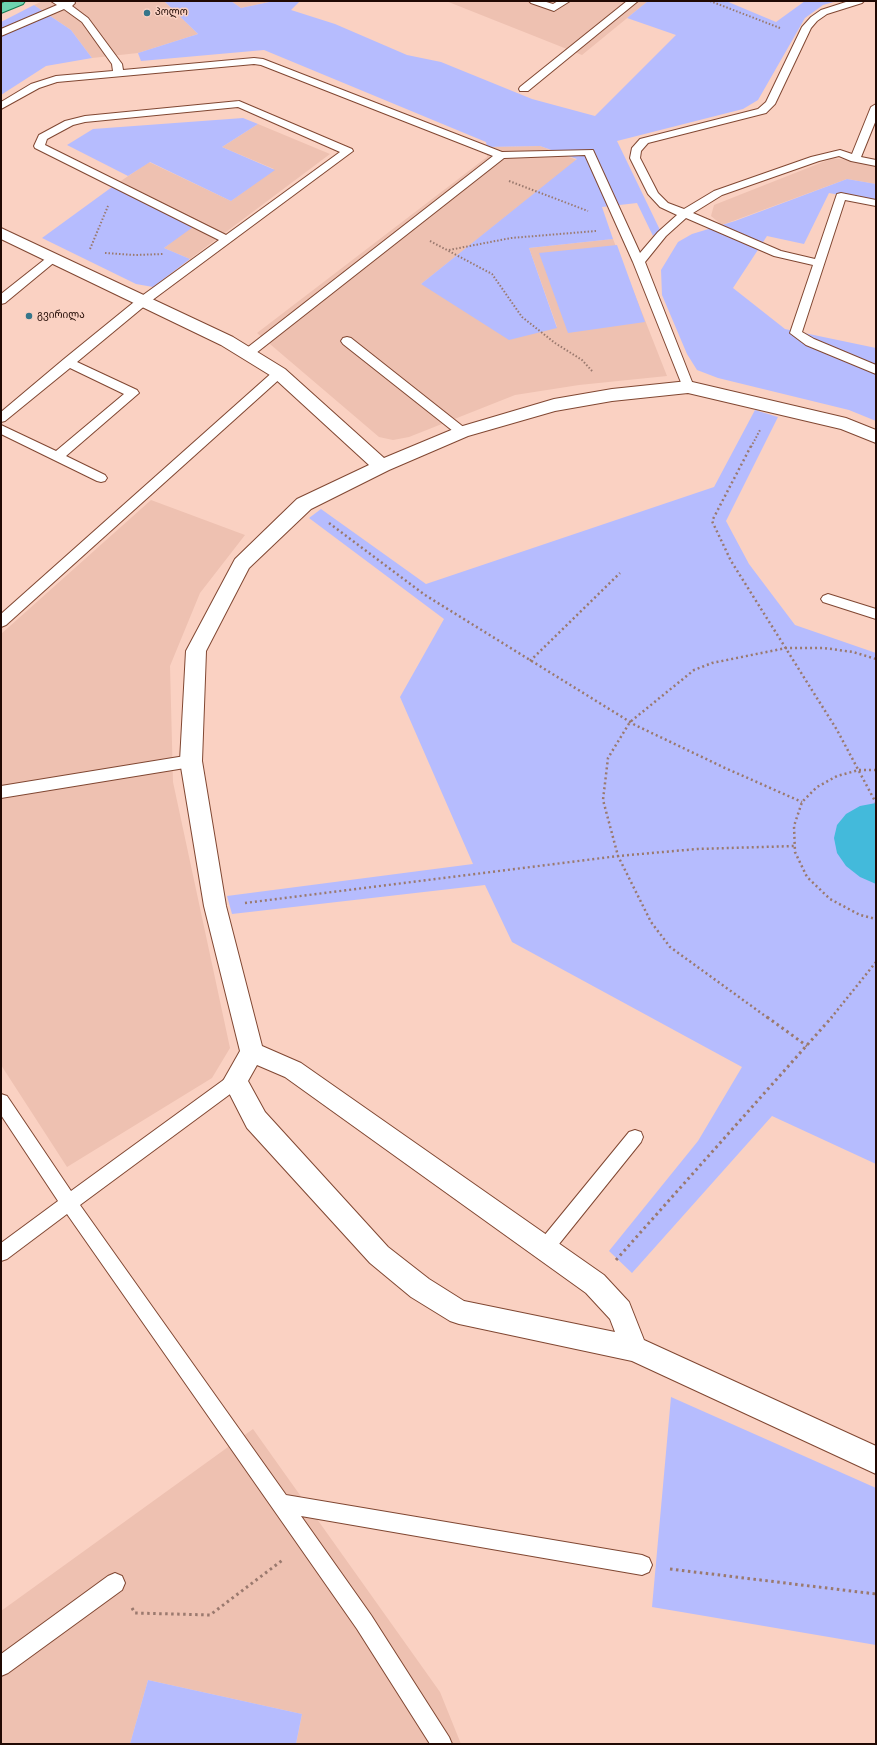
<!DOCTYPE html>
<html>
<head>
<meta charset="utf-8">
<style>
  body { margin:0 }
  #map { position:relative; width:877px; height:1745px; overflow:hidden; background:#fad1c2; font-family:"Source Sans 3",sans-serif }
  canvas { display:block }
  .frame { position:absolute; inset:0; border:2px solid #200903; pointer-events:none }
</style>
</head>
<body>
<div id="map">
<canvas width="877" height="1745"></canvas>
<div class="frame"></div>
</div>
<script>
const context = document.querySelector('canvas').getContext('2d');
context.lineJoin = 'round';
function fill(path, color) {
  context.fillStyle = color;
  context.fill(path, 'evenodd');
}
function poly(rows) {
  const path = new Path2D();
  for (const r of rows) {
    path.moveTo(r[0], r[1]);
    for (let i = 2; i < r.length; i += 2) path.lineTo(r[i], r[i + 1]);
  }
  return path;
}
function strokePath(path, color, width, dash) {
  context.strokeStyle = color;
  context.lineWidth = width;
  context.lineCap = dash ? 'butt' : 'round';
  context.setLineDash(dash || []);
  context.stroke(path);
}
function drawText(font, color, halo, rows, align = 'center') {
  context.font = font + ' "Source Sans 3","Noto Sans Georgian",sans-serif';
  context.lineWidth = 3;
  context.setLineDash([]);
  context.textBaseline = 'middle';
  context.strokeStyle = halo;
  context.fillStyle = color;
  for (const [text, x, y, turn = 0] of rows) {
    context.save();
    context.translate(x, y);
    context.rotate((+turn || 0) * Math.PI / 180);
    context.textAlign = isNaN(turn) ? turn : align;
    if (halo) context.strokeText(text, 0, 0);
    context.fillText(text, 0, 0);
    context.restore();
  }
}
fill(poly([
  [43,1,164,1,198,34,138,53,92,58,71,30,34,5],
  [231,1,274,1,241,8],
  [446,1,648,1,582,55],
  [258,124,330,154,190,259,164,248,192,226,112,187,149,162,231,201,274,169,222,147],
  [540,146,577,160,421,284,557,327,529,248,613,239,667,376,579,385,515,395,409,437,393,440,379,437,257,333,487,157,487,147],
  [833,158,876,164,876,184,847,179,722,225,711,216,714,205],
  [151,500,245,535,200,593,170,666,173,782,230,1048,212,1078,67,1167,1,1065,1,634],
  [253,1429,440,1692,461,1744,296,1744,302,1714,148,1680,130,1744,1,1744,1,1611]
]), '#eec1b1');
fill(poly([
  [164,1,231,1,241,8,274,1,300,1,291,10,335,24,407,55,441,62,532,99,595,116,676,35,627,18,648,1,726,1,776,22,805,1,837,1,823,5,805,18,758,100,743,109,617,141,660,230,653,236,637,203,602,207,613,239,529,248,557,328,509,340,421,284,577,159,540,146,487,147,486,142,264,50,141,61,138,53,198,34],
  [34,5,71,30,92,58,46,66,1,95,1,22],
  [243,118,258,124,222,147,275,170,231,201,150,162,128,176,67,145,93,129],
  [847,179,876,184,876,202,829,193,804,244,767,236,733,288,785,329,876,348,876,421,849,410,718,378,697,370,687,354,662,295,661,270,678,242,692,234,735,221],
  [112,187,193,227,164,248,190,259,153,287,136,284,42,238],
  [617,245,645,322,568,333,539,253],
  [755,410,778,417,726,521,749,564,795,625,876,653,876,1164,772,1116,632,1273,609,1251,698,1141,742,1067,512,942,485,885,232,914,227,896,473,864,400,697,444,619,309,518,321,509,426,584,714,487],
  [671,1397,876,1488,876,1645,652,1607],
  [148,1680,302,1714,296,1744,130,1744]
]), '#b6bcfe');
fill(poly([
  [876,803,876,884,860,877,846,866,837,853,834,838,837,825,846,814,860,806]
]), '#43badb');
const service = poly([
  [51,1,74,1,75,3,72,6,88,18,122,64,123,70,254,58,263,59,502,152,593,150,640,253,658,232,677,215,660,207,648,194,630,158,632,148,640,139,758,109,766,102,802,27,811,17,821,10,849,1,864,1,862,3,827,14,817,21,811,28,775,104,766,113,648,143,641,151,640,158,658,193,668,203,684,209,714,191,811,157,840,150,852,154,871,107,876,104,876,120,861,157,876,160,876,166,851,161,839,156,819,161,722,195,693,213,781,251,815,259,837,194,841,193,876,200,876,206,845,200,802,332,814,339,876,365,876,374,806,345,790,333,813,265,774,256,686,218,666,236,645,262,694,387,692,390,684,390,633,262,585,155,504,158,251,357,243,357,241,354,243,351,493,156,261,65,254,64,57,82,39,88,1,109,1,102,31,84,56,76,113,71,112,64,82,22,64,9,1,36,1,29,57,5,51,1],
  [529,1,543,1,553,4,558,1,570,1,554,11,531,3,529,1],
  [627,1,638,1,528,91,520,91,519,89,520,87,627,1],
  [239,101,352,149,353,151,147,304,77,362,137,390,139,393,66,456,105,475,107,478,105,481,101,482,97,481,1,434,1,425,56,451,124,394,70,368,5,421,1,422,1,412,64,359,139,298,219,240,35,148,34,146,39,135,65,121,85,116,239,101],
  [238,107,340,152,226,235,45,145,47,139,73,125,85,122,238,107],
  [53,255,57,256,59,258,57,260,5,303,1,304,1,294,49,256,53,255],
  [347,337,351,338,466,429,468,432,466,435,458,435,343,344,341,341,343,338,347,337],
  [279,369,283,370,285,373,283,376,6,625,1,627,1,614,275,370,279,369],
  [828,594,876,609,876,619,823,602,821,599,823,596,828,594],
  [191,755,196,757,198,761,196,765,191,767,1,798,1,786,191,755],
  [235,1074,241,1076,243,1081,241,1086,80,1205,286,1495,642,1555,649,1558,652,1565,649,1572,642,1575,301,1516,371,1615,449,1737,452,1744,430,1744,357,1629,67,1214,7,1259,1,1261,1,1243,58,1201,1,1115,1,1094,7,1096,71,1191,229,1076,235,1074],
  [635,1130,641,1132,643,1137,641,1142,551,1254,545,1256,539,1254,536,1248,539,1242,629,1132,635,1130],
  [115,1573,122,1576,125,1583,122,1590,8,1673,1,1676,1,1654,108,1576,115,1573]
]);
const minor = poly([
  [1,228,233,337,285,369,384,458,456,428,554,399,612,389,688,381,846,418,876,430,876,443,841,429,688,393,612,401,555,411,468,436,389,470,311,509,249,568,206,651,202,761,226,906,262,1046,301,1063,604,1275,629,1302,644,1340,876,1446,876,1474,632,1361,459,1324,450,1321,411,1297,370,1263,247,1128,223,1081,240,1051,204,906,180,761,186,651,235,559,297,499,369,465,273,377,221,345,1,239,1,228],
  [257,1065,285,1077,586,1293,610,1319,615,1332,464,1301,429,1279,388,1247,265,1112,248,1081,257,1065]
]);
const primary = poly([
  [6,1,25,1,23,4,1,13,1,4,6,1]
]);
strokePath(service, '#804732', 2);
strokePath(minor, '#804732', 2);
strokePath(primary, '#147950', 2);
strokePath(poly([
  [710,1,780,28],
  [509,181,588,211],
  [430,241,492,274,522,317,555,343,582,360,593,372],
  [90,249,108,206],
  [449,250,511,238,596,231],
  [105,253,135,255,164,254],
  [751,447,760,430]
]), '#9a796e', 2, [1.5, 2]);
strokePath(poly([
  [751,446,712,521,731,561,837,730,876,803],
  [329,523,425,595,635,725,725,768,802,802],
  [530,661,620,573],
  [876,770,859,770,837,776,817,787,802,802,794,826,795,852,807,877,830,899,860,915,876,919],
  [245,903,618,856,697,849,794,846],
  [768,1018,670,947,651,922,618,856,603,800,608,758,630,722,694,670,712,663,786,648,824,648,853,652,876,659],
  [831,1018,876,962]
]), '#9a796e', 2.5, [2, 3]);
strokePath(poly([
  [767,1017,807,1046],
  [616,1260,832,1017],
  [670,1569,876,1594],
  [132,1608,135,1613,210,1615,284,1559]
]), '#9a796e', 3, [2.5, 3.5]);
fill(service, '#fff');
fill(minor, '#fff');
fill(primary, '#6ed3af');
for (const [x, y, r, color] of [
  [147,13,4,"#36768a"],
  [29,316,4,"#36768a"]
]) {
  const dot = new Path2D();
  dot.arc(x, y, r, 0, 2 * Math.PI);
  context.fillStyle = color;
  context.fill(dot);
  strokePath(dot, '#fad1c2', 1.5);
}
drawText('10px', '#200903', '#fad1c2', [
  ["პოლო",155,13],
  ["გვირილა",37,316]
], 'left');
</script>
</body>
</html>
